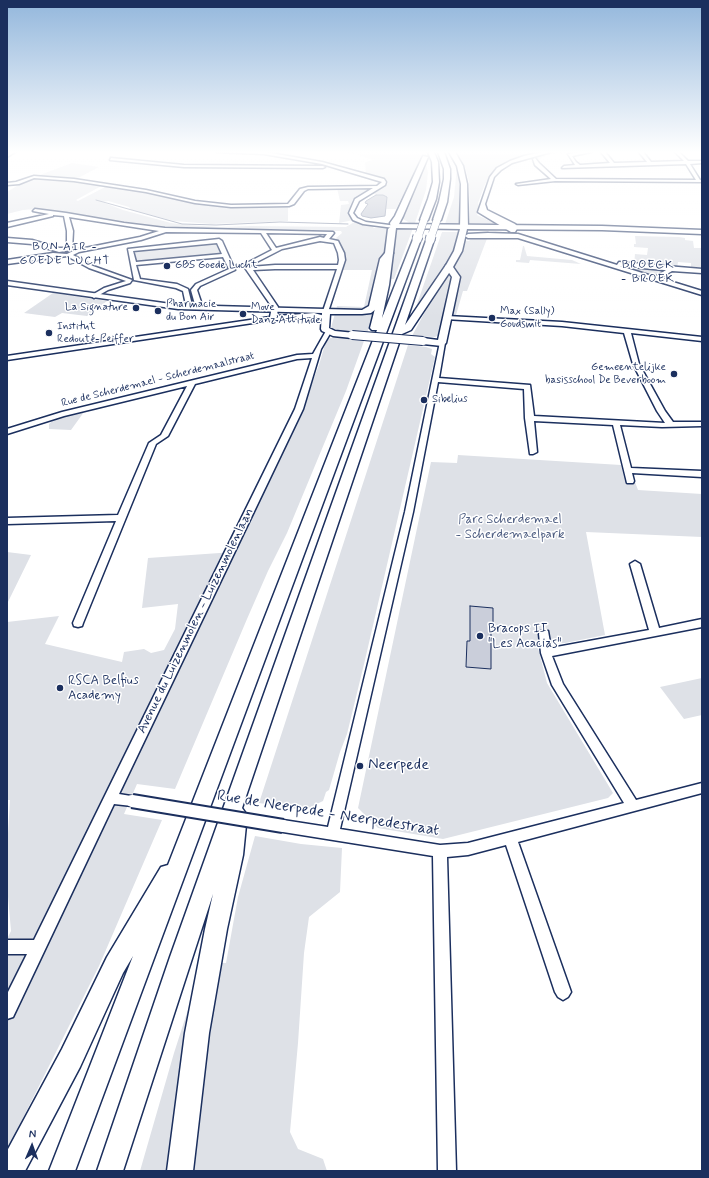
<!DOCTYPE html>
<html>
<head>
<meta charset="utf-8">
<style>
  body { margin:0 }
  #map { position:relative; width:709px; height:1178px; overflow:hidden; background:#fff; font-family:Mynerve,sans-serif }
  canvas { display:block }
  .frame { position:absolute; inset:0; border:8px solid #1b2f5e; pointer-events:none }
  .north { position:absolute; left:12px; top:1126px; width:40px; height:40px; -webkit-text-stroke:3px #fff; paint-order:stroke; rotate:2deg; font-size:11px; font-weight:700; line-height:16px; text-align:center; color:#1b2f5e }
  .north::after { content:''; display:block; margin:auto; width:14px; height:18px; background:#1b2f5e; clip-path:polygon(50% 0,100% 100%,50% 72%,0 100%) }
</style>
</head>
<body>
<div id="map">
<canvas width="709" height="1178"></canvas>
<div class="frame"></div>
<div class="north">N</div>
</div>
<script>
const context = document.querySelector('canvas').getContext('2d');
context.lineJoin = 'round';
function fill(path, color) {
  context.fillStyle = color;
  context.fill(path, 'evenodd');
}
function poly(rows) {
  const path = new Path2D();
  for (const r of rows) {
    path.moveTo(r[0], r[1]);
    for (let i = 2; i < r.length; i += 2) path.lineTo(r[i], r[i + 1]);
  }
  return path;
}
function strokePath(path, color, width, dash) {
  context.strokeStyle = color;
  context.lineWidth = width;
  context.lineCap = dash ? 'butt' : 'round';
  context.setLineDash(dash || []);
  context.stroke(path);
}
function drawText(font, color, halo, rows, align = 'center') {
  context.font = font + ' Mynerve,sans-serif';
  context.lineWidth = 3;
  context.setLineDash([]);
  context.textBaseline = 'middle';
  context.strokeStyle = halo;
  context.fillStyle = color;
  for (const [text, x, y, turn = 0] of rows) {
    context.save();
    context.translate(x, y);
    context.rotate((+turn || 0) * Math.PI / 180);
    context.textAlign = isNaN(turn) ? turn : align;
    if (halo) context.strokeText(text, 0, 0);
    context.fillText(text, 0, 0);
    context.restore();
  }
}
fill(poly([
  [347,152,419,152,421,156,417,167,396,209,386,209,387,197,371,193,366,196,353,199,349,215,353,220,339,223,341,205,349,204,348,201,340,201,337,188,382,187,387,185,388,182,385,179,366,175,365,162,374,160],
  [457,152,581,152,551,154,539,159,534,159,536,156,532,154,509,162,495,170,485,184,478,203,479,208,477,215,494,223,470,223,469,182,465,167],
  [72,163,99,167,76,179,37,176],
  [426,163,428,173,426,190,415,223,410,223,401,218],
  [457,166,461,178,461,223,445,224,454,197],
  [34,178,74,181,103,185,76,200,78,201,107,186,148,193,200,204,239,207,288,206,288,221,211,224,174,221,131,210,129,207,108,201,102,202,123,210,171,223,187,225,220,227,251,226,346,227,356,221,375,225,373,228,413,228,394,279,390,279,393,257,383,257,370,307,375,311,367,333,352,332,349,340,364,341,346,391,287,533,268,571,247,619,175,789,137,784,124,814,162,820,99,966,19,1126,18,1130,41,1135,26,1171,7,1171,7,939,11,931,7,885,7,850,10,800,7,800,7,622,59,616,45,644,122,662,124,652,144,649,151,653,164,650,175,629,178,604,142,608,148,558,234,552,304,403,319,365,326,341,330,338,339,337,340,331,331,328,337,306,364,307,372,270,342,270,344,253,336,238,342,233,341,231,189,230,128,224,36,209,23,210,7,214,7,192,20,184],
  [442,232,459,232,458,240,469,241,472,237,488,236,467,291,463,291,456,315,444,314,439,335,435,337,412,336,427,308,416,307],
  [635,236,679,237,685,238,685,240,693,241,694,248,702,248,702,269,691,268,691,263,678,262,677,268,634,264,635,254,647,255,648,248,634,247,634,244,636,244],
  [216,242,221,255,135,263,133,250],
  [523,246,524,246,527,256,572,260,581,264,530,260,529,263,516,262,516,260,520,260],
  [620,266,666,270,666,271,654,277],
  [53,293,107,301,87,316,62,313,55,317,24,313],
  [408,345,426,347,432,349,431,354,435,357,365,660,347,734,340,752,329,790,326,792,323,801,304,810,259,803],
  [80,412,84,412,71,430,49,429,49,424,55,418],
  [458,455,621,465,625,481,635,482,638,490,702,494,702,537,586,532,605,635,565,643,537,644,547,683,613,793,608,798,443,839,378,828,358,808,431,462,457,463],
  [7,552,31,555,7,604],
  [702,678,702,715,684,719,660,687],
  [255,836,301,844,342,848,340,892,309,917,304,953,298,1043,290,1132,298,1149,323,1159,327,1171,140,1171,174,1053,203,963,226,963,238,897]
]), '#dee1e7');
const water = poly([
  [376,195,383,195,387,197,385,216,371,218,362,216,361,214,368,204,365,203,366,201,376,195]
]);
fill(water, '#b5bbca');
strokePath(water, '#77839f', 1);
strokePath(poly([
  [96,200,182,224,216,225,280,222,348,224]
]), '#77839f', 1);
const building = poly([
  [470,606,493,608,493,631,491,630,491,669,466,667,467,641,470,641,470,606]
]);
fill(building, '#caceda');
strokePath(building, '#1b2f5e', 1);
const minor = poly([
  [10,152,15,152,7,157,7,154,10,152],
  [217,152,265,152,322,162,384,179,386,182,385,185,359,201,353,213,357,218,366,222,397,226,394,228,363,224,353,220,349,213,355,199,373,188,308,189,304,191,294,204,289,206,231,207,195,203,146,192,74,181,34,178,19,184,7,185,7,183,16,182,34,176,74,179,146,190,195,201,231,205,288,204,300,189,308,187,377,186,382,182,322,164,264,154,217,152],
  [543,152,551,152,512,163,501,170,494,177,485,204,487,210,515,224,518,227,515,232,511,232,478,212,490,177,497,168,510,161,524,156,543,152],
  [581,152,591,152,572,156,576,162,580,165,610,163,601,152,605,152,614,163,647,162,639,152,643,152,651,162,684,161,675,152,679,152,688,161,702,161,702,163,690,164,700,180,702,180,702,182,555,181,518,185,516,184,551,179,535,165,533,159,535,158,539,163,556,179,696,180,686,164,562,168,564,166,575,165,568,154,581,152],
  [111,158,184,165,323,166,325,167,323,168,184,167,110,160,111,158],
  [35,209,66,213,124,223,165,228,333,232,334,233,329,239,338,241,344,253,345,260,328,312,323,311,337,269,275,269,253,270,278,307,277,316,314,313,325,316,329,320,326,322,321,318,314,317,266,321,7,360,7,356,270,317,272,307,243,265,272,250,261,233,166,232,141,240,79,252,73,255,93,266,132,280,130,283,108,290,94,298,91,296,92,295,104,288,126,281,89,268,67,256,7,264,7,260,53,253,67,254,75,250,140,237,159,231,69,217,73,231,72,250,59,252,32,244,7,242,7,238,32,240,59,248,67,248,67,231,64,216,53,215,53,216,7,227,7,223,49,214,33,211,35,209],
  [266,233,327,234,324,238,320,237,276,248,266,233],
  [320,241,334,243,338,253,339,260,338,265,275,265,250,267,249,266,282,249,320,241],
  [488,233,518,234,617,265,619,262,702,269,702,273,672,271,660,278,702,291,702,295,518,238,468,238,465,236,468,234,488,233],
  [620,266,664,270,666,270,655,277,620,266],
  [219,239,222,241,235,270,200,286,197,290,202,305,201,309,196,308,191,290,196,284,229,269,223,257,136,265,140,279,177,284,188,289,192,305,190,308,185,307,186,305,183,291,176,288,134,280,128,249,219,239],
  [217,243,222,254,136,262,133,251,217,243],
  [447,316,562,322,702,337,702,341,631,333,639,364,665,411,673,422,702,422,702,426,662,427,620,425,631,468,702,471,702,477,632,473,634,481,633,483,627,483,613,425,534,421,537,452,533,454,530,454,525,418,524,389,438,382,413,512,340,829,440,845,468,843,624,803,552,685,541,653,539,634,540,631,548,631,551,648,649,630,630,564,635,561,640,564,659,628,702,619,702,627,552,656,563,684,636,800,702,783,702,793,518,842,571,992,568,997,563,1000,558,997,555,992,506,845,468,855,447,857,456,1171,438,1171,433,856,283,832,278,830,276,826,278,822,283,820,328,827,405,512,440,342,445,343,439,378,530,385,534,416,665,423,657,411,633,364,624,333,562,326,445,319,445,317,447,316],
  [326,331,331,332,321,349,303,409,119,794,137,797,138,801,137,805,132,806,114,804,13,1017,7,1019,7,994,27,954,7,954,7,940,34,940,295,409,312,358,297,359,195,384,168,436,156,444,83,623,82,626,78,627,74,626,73,623,116,521,7,524,7,518,118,515,149,443,161,435,187,386,64,416,7,434,7,429,62,412,297,355,313,354,326,331]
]);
const major = poly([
  [394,224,602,226,702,230,702,234,602,230,467,229,462,251,453,267,460,277,446,343,442,346,423,344,419,341,423,338,438,340,452,277,445,267,454,251,460,229,396,228,393,253,388,259,376,309,371,313,362,314,330,314,329,328,335,331,355,333,356,335,352,338,333,336,322,331,321,329,322,313,178,309,7,285,7,281,178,305,362,310,369,306,380,259,385,253,388,229,394,224]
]);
const highway = poly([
  [428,152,434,152,438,162,439,182,436,199,428,220,424,222,420,220,428,199,433,182,432,162,428,152],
  [438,152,444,152,450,169,450,179,447,202,441,220,437,222,433,220,439,202,444,179,444,169,438,152],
  [449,152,455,152,463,166,467,184,468,227,464,229,460,227,461,184,457,166,449,152],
  [423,156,428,157,403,216,397,228,391,228,390,223,395,216,423,156],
  [414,237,417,237,421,239,75,1171,49,1171,133,956,123,973,80,1067,25,1171,7,1171,7,1151,62,1049,107,957,161,867,168,865,377,330,372,330,370,328,381,285,385,253,389,251,393,253,389,285,382,318,414,237],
  [427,238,430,238,434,240,405,325,446,265,449,264,453,267,411,330,402,334,242,808,247,815,243,855,227,929,209,1033,193,1171,167,1171,185,1033,205,929,213,894,123,1171,97,1171,170,957,427,238]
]);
strokePath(minor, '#1b2f5e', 3);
strokePath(major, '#1b2f5e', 3);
strokePath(highway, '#1b2f5e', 3);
fill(minor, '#fff');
fill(major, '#fff');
fill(highway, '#fff');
const minorBridge = poly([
  [132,801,283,826]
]);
const majorBridge = poly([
  [352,335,423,341]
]);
const highwayBridgeFar1 = poly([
  [418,237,424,220],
  [431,237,437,220]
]);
const highwayBridge = poly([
  [417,239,418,236],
  [430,240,431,236]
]);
strokePath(minorBridge, '#1b2f5e', 16, []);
strokePath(majorBridge, '#1b2f5e', 10, []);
strokePath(highwayBridgeFar1, '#1b2f5e', 8, []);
strokePath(highwayBridge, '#1b2f5e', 11, []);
strokePath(minorBridge, '#fff', 12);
strokePath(majorBridge, '#fff', 8);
strokePath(highwayBridgeFar1, '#fff', 7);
strokePath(highwayBridge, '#fff', 9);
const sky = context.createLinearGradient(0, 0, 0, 317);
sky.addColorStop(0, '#93b7dc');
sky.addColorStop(0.48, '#fff');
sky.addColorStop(1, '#ffffff00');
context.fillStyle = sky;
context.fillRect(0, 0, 709, 317);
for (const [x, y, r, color] of [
  [167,266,4,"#1b2f5e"],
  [136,308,4,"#1b2f5e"],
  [158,311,4,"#1b2f5e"],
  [243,314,4,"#1b2f5e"],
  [492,318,4,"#1b2f5e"],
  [49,333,4,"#1b2f5e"],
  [674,374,4,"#1b2f5e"],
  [424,400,4,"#1b2f5e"],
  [480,636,4,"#1b2f5e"],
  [60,688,4,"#1b2f5e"],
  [360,766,4,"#1b2f5e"]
]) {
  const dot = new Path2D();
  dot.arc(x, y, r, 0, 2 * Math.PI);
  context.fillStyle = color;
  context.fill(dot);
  strokePath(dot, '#fff', 1.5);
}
drawText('11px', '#1b2f5e', '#fff', [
  ["GBS Goede Lucht",175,266],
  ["Pharmacie",166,305],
  ["du Bon Air",166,318],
  ["La Signature",128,308,"right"],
  ["Move",251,308],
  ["Danz’Attitude",251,321],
  ["Max (Sally)",500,312],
  ["Goudsmit",500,325],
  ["Institut",57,327],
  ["Redouté-Peiffer",57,340],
  ["Gemeentelijke",666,368,"right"],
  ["basisschool De Beverboom",666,381,"right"],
  ["Sibelius",432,400]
], 'left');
drawText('11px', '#1b2f5e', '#fff', [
  ["Rue de Scherdemael - Scherdemaalstraat",158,380,-14]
]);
context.letterSpacing = '1px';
drawText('12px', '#1b2f5e', '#fff', [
  ["BON AIR -",65,247],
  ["GOEDE LUCHT",65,261],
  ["BROECK",648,265],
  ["- BROEK",648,279]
]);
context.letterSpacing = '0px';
drawText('13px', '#4c5c80', '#fff', [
  ["Parc Scherdemael",510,520],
  ["- Scherdemaelpark",510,535]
]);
drawText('13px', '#1b2f5e', '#fff', [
  ["Avenue du Luizenmolen - Luizenmolenlaan",196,621,-64]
]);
drawText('13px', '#1b2f5e', '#fff', [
  ["Bracops II",488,629],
  ["\"Les Acacias\"",488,644],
  ["RSCA Belfius",68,681],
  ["Academy",68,696]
], 'left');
drawText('16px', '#1b2f5e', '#fff', [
  ["Neerpede",368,766]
], 'left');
drawText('16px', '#1b2f5e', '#fff', [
  ["Rue de Neerpede - Neerpedestraat",328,814,9]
]);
</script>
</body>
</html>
